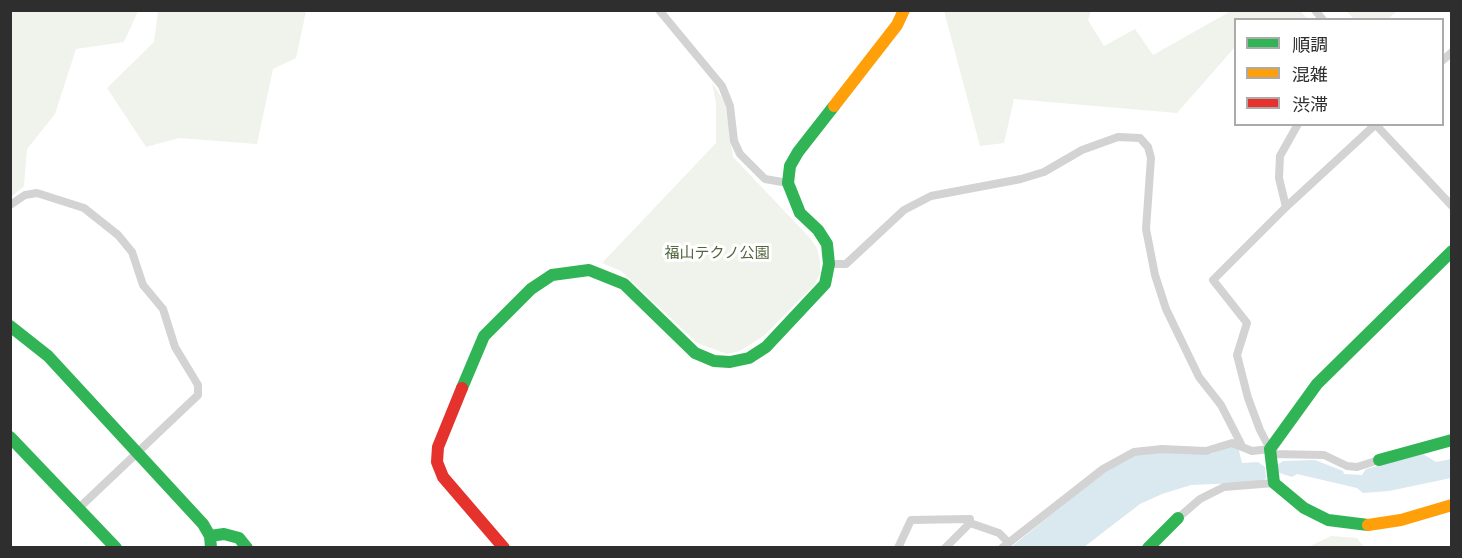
<!DOCTYPE html>
<html>
<head>
<meta charset="utf-8">
<style>
  body { margin:0 }
  #map { position:relative; width:1462px; height:558px; overflow:hidden; background:#fff; font-family:"IBM Plex Sans","Noto Sans JP",sans-serif }
  canvas { display:block }
  .frame { position:absolute; inset:0; border:12px solid #2e2e2e; pointer-events:none }
  .legend { position:absolute; left:1234px; top:18px; width:210px; height:108px; box-sizing:border-box; background:#fff; border:2px solid #ababab; margin:0; padding:8px 10px; list-style:none; font-size:18px; color:#2e2e2e }
  .legend li { display:flex; align-items:center; gap:12px; height:30px }
  .legend b { width:30px; border:2px solid #ababab }
</style>
</head>
<body>
<div id="map">
<canvas width="1462" height="558"></canvas>
<div class="frame"></div>
<ul class="legend">
<li><b style="height:8px;background:#30b455"></b>順調</li>
<li><b style="height:8px;background:#ff9f0a"></b>混雑</li>
<li><b style="height:8px;background:#e5322d"></b>渋滞</li>
</ul>
</div>
<script>
const context = document.querySelector('canvas').getContext('2d');
context.lineJoin = 'round';
function fill(path, color) {
  context.fillStyle = color;
  context.fill(path, 'evenodd');
}
function poly(rows) {
  const path = new Path2D();
  for (const r of rows) {
    path.moveTo(r[0], r[1]);
    for (let i = 2; i < r.length; i += 2) path.lineTo(r[i], r[i + 1]);
  }
  return path;
}
function strokePath(path, color, width, dash) {
  context.strokeStyle = color;
  context.lineWidth = width;
  context.lineCap = dash ? 'butt' : 'round';
  context.setLineDash(dash || []);
  context.stroke(path);
}
function drawText(font, color, halo, rows, align = 'center') {
  context.font = font + ' "IBM Plex Sans","Noto Sans JP",sans-serif';
  context.lineWidth = 6;
  context.setLineDash([]);
  context.textBaseline = 'middle';
  context.strokeStyle = halo;
  context.fillStyle = color;
  for (const [text, x, y, turn = 0] of rows) {
    context.save();
    context.translate(x, y);
    context.rotate((+turn || 0) * Math.PI / 180);
    context.textAlign = isNaN(turn) ? turn : align;
    if (halo) context.strokeText(text, 0, 0);
    context.fillText(text, 0, 0);
    context.restore();
  }
}
fill(poly([
  [11,10,138,11,124,42,76,49,55,114,27,149,24,186,11,197],
  [158,11,306,11,296,58,273,69,257,144,179,138,146,147,107,88,154,42],
  [944,11,1091,11,1088,20,1104,46,1135,29,1153,55,1231,11,1300,11,1308,19,1236,20,1235,47,1177,113,1014,99,1004,143,980,146],
  [1346,11,1397,11,1387,20,1354,19],
  [712,83,725,102,733,157,810,238,817,248,820,262,820,274,814,285,765,335,740,351,727,354,697,343,621,271,602,263,716,143,716,103],
  [1331,536,1357,538,1364,547,1308,547]
]), '#f0f3ec');
fill(poly([
  [1232,446,1238,447,1242,463,1258,462,1265,467,1266,478,1261,482,1191,485,1162,494,1140,504,1084,547,1010,548,1108,469,1140,451,1211,454],
  [1423,454,1436,462,1451,459,1451,478,1389,491,1363,493,1357,488,1297,474,1292,477,1277,472,1277,465,1283,461,1315,460,1343,471,1344,474,1362,475,1366,469]
]), '#dae8f0');
strokePath(poly([
  [659,10,722,86,730,106,734,141,740,154,765,179,788,183],
  [1315,10,1323,20],
  [1442,61,1452,52],
  [1375,124,1452,206],
  [10,205,25,195,37,193,84,208,118,235,132,252,143,285,163,309,175,347,198,385,198,395,79,508],
  [1286,207,1376,124],
  [829,264,846,264,904,210,931,196,1021,179,1044,172,1082,150,1118,137,1140,138,1148,147,1151,158,1146,229,1155,275,1166,309,1199,377,1221,405,1241,444],
  [1271,454,1324,455,1347,466,1357,467,1379,460],
  [1178,518,1200,499,1224,487,1274,483],
  [898,548,911,520,970,519,970,523],
  [945,548,970,523,999,533,1008,542],
  [1002,548,1103,469,1134,452,1162,449,1206,451,1232,443,1252,451,1270,449,1260,430,1248,398,1237,355,1247,323,1213,280,1286,207,1279,178,1280,156,1298,124]
]), '#d3d3d3', 8);
strokePath(poly([
  [10,326,48,356,203,524,210,536,211,548],
  [462,388,484,336,531,289,552,275,589,270,624,284,695,353,714,361,730,362,749,358,766,347,825,284,829,264,827,244,818,230,800,213,788,183,790,166,798,152,834,106],
  [10,437,116,548],
  [1379,460,1452,440],
  [1368,525,1328,520,1304,508,1274,483,1270,449,1317,384,1452,251],
  [210,536,224,534,239,538,247,548],
  [1148,548,1178,518]
]), '#30b455', 12);
strokePath(poly([
  [834,106,897,25,904,10],
  [1368,525,1401,520,1452,505]
]), '#ff9f0a', 12);
strokePath(poly([
  [462,388,438,447,437,462,443,477,504,548]
]), '#e5322d', 12);
drawText('15px', '#52663e', '#fff', [
  ["福山テクノ公園",717,254]
]);
</script>
</body>
</html>
